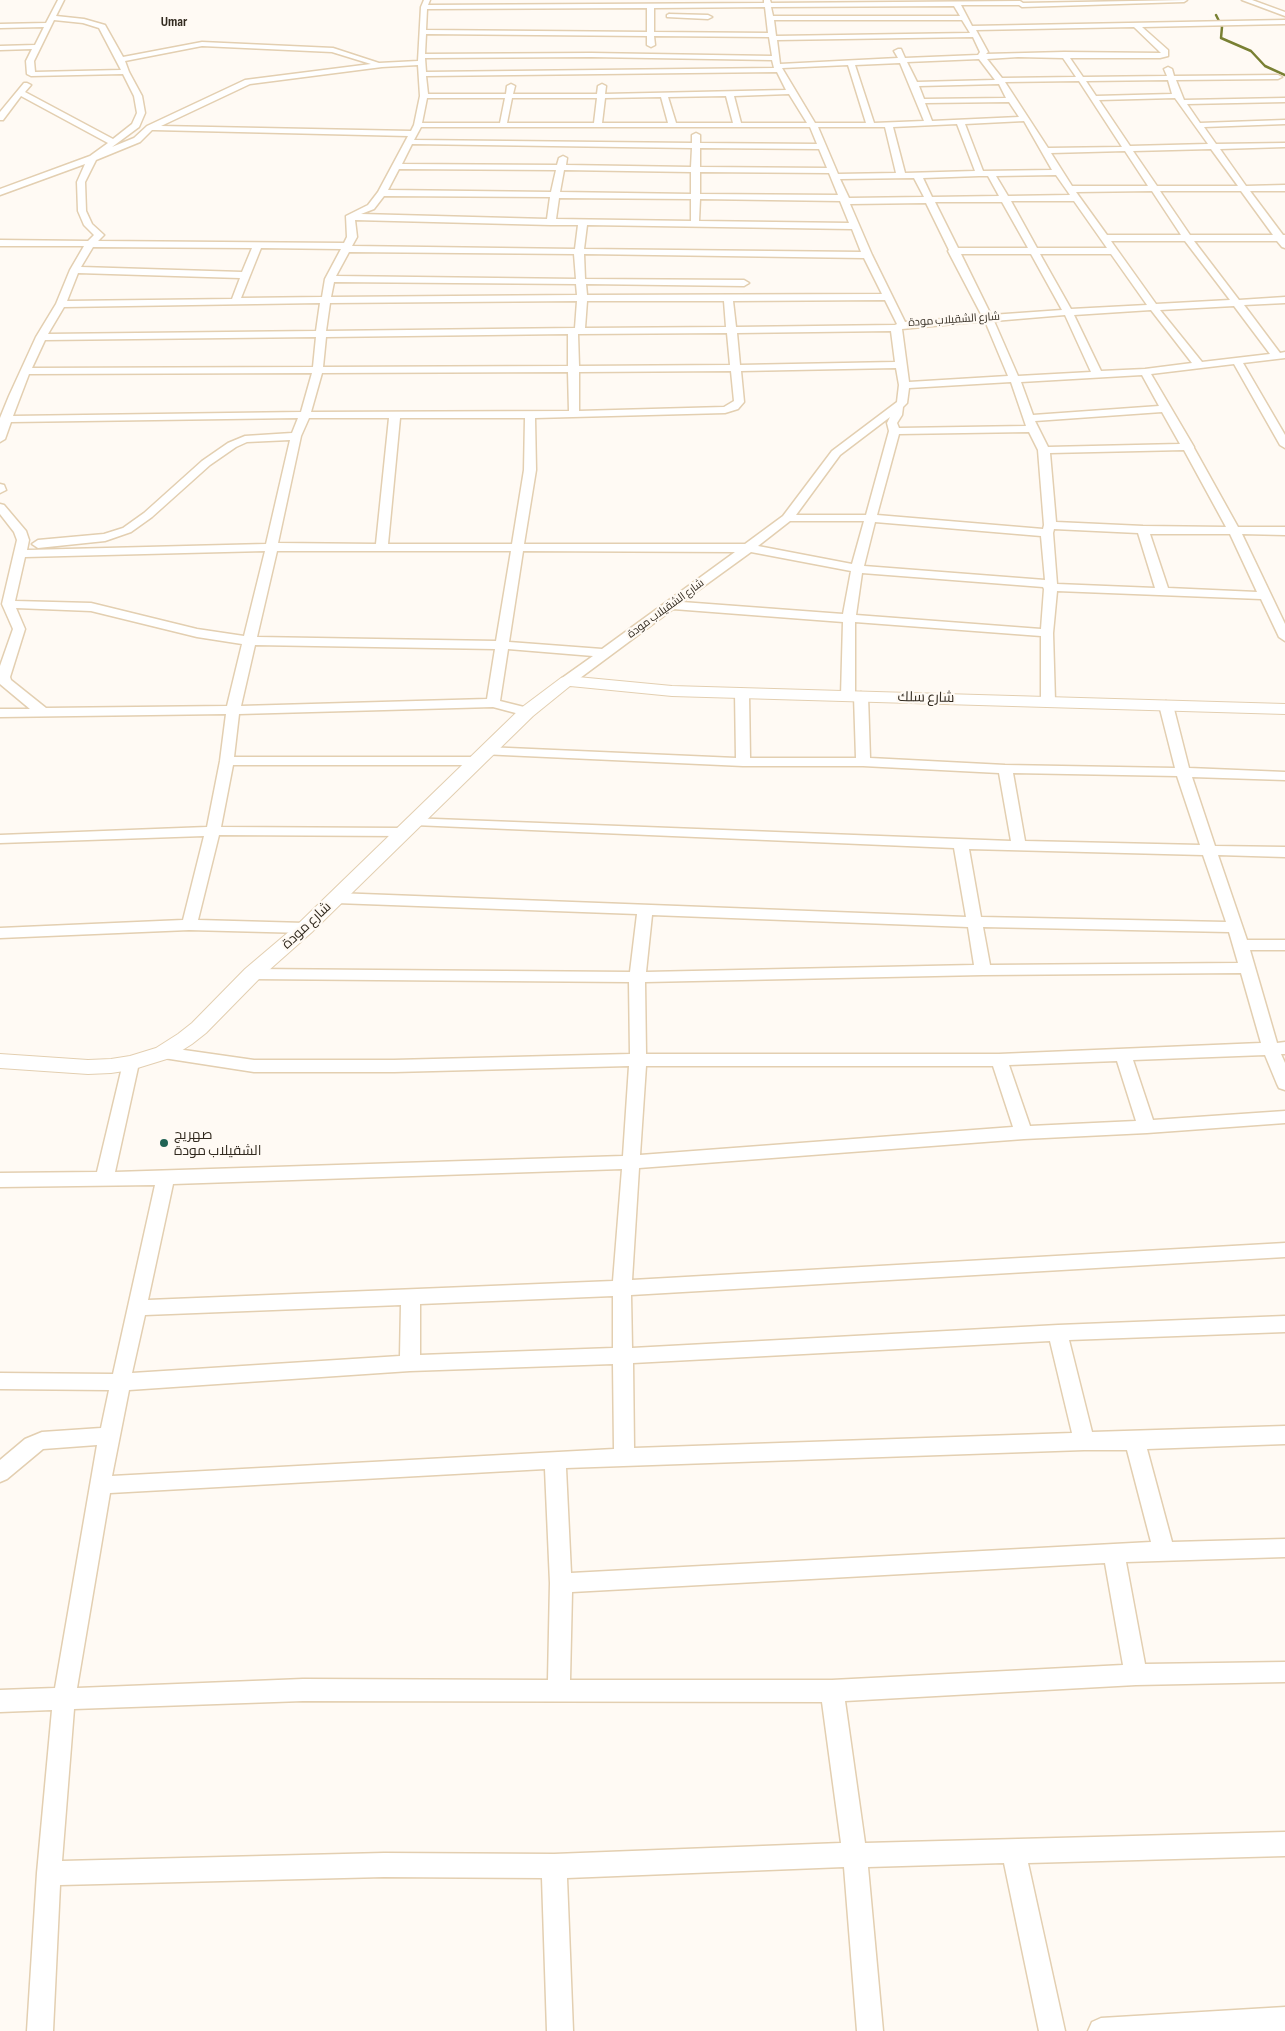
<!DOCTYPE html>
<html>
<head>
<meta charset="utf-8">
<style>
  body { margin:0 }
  canvas { display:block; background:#fffaf4 }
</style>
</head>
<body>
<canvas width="1285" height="2031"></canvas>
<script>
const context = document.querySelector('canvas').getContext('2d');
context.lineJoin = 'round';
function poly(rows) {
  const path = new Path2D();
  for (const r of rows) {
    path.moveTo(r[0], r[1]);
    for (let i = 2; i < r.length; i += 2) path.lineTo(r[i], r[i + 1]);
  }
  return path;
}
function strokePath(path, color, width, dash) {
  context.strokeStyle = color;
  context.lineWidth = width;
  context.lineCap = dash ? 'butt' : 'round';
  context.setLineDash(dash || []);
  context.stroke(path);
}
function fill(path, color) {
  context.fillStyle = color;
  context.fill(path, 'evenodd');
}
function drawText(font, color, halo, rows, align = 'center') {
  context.font = font + ' "Sofia Sans Condensed",Cairo,sans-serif';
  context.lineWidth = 4.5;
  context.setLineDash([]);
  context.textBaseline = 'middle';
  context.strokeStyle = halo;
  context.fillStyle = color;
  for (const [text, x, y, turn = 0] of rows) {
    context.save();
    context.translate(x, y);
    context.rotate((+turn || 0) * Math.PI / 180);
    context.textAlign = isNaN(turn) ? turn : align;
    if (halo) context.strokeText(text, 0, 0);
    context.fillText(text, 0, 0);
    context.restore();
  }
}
strokePath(poly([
  [1216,15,1222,27,1221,38,1251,51,1265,66,1285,75]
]), '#798033', 2.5);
const minor = poly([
  [58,0,64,0,56,16,84,19,105,25,123,57,202,42,333,48,379,63,418,61,421,7,424,0,430,0,428,5,764,3,764,0,770,0,771,3,1020,1,1023,3,1187,0,1184,2,1022,7,1019,5,961,5,972,26,1285,20,1285,24,1142,27,1168,50,1168,56,1160,58,1070,58,1083,77,1167,76,1164,69,1168,67,1172,69,1174,76,1278,75,1282,77,1278,79,1176,80,1184,100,1285,98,1285,102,1187,104,1200,123,1285,120,1285,124,1204,127,1216,144,1285,143,1285,147,1220,149,1246,186,1285,185,1285,191,1250,191,1283,235,1285,235,1285,248,1282,247,1277,241,1194,241,1239,300,1285,297,1285,303,1244,305,1280,353,1285,352,1285,358,1243,363,1285,435,1285,448,1280,445,1234,364,1151,374,1194,447,1194,448,1238,527,1285,527,1285,535,1242,534,1285,624,1285,641,1279,637,1261,599,1057,591,1053,633,1055,701,1053,704,1043,704,1041,701,1041,636,855,622,855,696,861,692,868,696,870,758,1005,765,1175,768,1159,705,1166,701,1173,705,1189,768,1285,772,1285,780,1192,777,1215,846,1285,847,1285,857,1218,855,1247,940,1285,940,1285,950,1250,950,1277,1043,1285,1042,1285,1054,1281,1054,1285,1063,1285,1090,1279,1088,1277,1084,1265,1055,1133,1060,1153,1120,1285,1111,1285,1123,1147,1133,1024,1139,639,1168,632,1280,1285,1243,1285,1257,631,1295,632,1348,1058,1325,1285,1316,1285,1332,1069,1340,1092,1432,1285,1426,1285,1444,1147,1449,1172,1542,1285,1539,1285,1557,1126,1562,1145,1664,1285,1662,1285,1682,1136,1685,845,1701,865,1843,1285,1832,1285,1856,1028,1863,1065,2031,1039,2031,1004,1863,868,1867,883,2031,857,2031,844,1867,567,1878,573,2031,547,2031,542,1878,384,1877,60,1885,53,2031,27,2031,37,1873,52,1710,0,1712,0,1690,55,1688,97,1445,43,1449,7,1479,0,1482,0,1460,25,1439,42,1432,101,1428,109,1390,0,1389,0,1373,113,1374,155,1185,0,1187,0,1173,97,1172,123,1063,125,1059,131,1057,137,1059,139,1063,115,1172,623,1156,629,1066,394,1072,254,1072,157,1057,155,1053,157,1049,163,1047,254,1060,394,1060,630,1054,629,982,252,979,246,978,244,974,246,970,252,969,630,972,637,914,336,903,331,901,328,898,331,895,336,893,966,917,954,848,414,825,409,824,407,821,409,818,1011,841,999,773,863,766,743,766,481,754,479,751,481,748,486,747,736,758,735,693,742,689,749,693,750,758,856,758,854,696,848,700,841,696,843,622,673,609,572,684,567,685,562,684,560,681,562,678,593,656,508,649,500,701,532,709,534,712,532,715,527,716,493,707,239,714,234,757,475,757,482,761,475,765,233,765,221,827,402,828,407,829,409,832,407,835,402,836,219,835,198,920,305,923,310,924,313,928,310,932,305,933,189,930,0,938,0,928,183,920,204,836,0,843,0,835,207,827,220,761,226,714,0,717,0,709,30,709,0,684,0,666,13,629,2,604,17,540,14,532,0,514,0,504,4,505,26,531,29,540,27,550,266,544,290,440,247,442,236,447,210,465,152,517,131,532,105,541,38,548,32,544,38,540,104,534,123,528,144,513,202,461,228,443,245,436,292,433,298,418,11,422,5,439,0,442,0,418,9,396,36,337,56,304,70,270,84,246,0,246,0,240,88,241,94,235,84,225,78,211,77,182,85,164,0,195,0,189,90,156,108,143,21,96,3,120,0,120,0,112,24,83,27,83,31,85,25,92,113,139,132,124,137,113,134,96,123,74,31,76,27,74,26,61,32,49,0,50,0,46,35,45,44,27,0,28,0,24,46,23,58,0],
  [954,6,960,16,773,16,771,7,954,6],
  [765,7,768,33,654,32,654,8,765,7],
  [647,8,647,32,426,30,427,9,647,8],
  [54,20,83,23,99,28,121,70,35,72,34,61,54,20],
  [774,20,962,20,970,33,776,36,774,20],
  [1134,27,1161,53,1064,52,986,54,988,52,976,30,1134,27],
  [426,34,647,36,647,45,651,47,655,45,654,36,769,37,772,56,591,53,425,54,426,34],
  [973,37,980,52,978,55,905,58,901,49,898,49,894,51,898,58,780,64,777,40,973,37],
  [202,46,332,52,371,64,245,80,147,126,134,138,112,147,139,127,145,113,142,96,129,72,125,61,202,46],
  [591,57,772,60,774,68,426,72,425,58,591,57],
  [1018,57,1063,58,1076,77,1002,78,987,59,1018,57],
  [979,59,995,80,917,82,907,62,979,59],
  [900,63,924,121,874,123,855,65,900,63],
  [418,65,420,96,414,125,411,131,161,126,250,84,382,67,418,65],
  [848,65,866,123,815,123,782,68,848,65],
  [777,72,786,90,605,94,606,86,602,84,598,86,597,94,513,94,515,86,511,84,507,86,506,94,428,94,426,76,777,72],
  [1168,80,1172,94,1096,96,1086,81,1168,80],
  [1079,81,1122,147,1048,148,1005,82,1079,81],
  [999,84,1006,98,924,99,919,86,999,84],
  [789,94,807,123,741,123,734,96,789,94],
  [726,96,733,123,676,123,668,97,726,96],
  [661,97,668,123,602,123,605,98,661,97],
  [427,98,505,98,500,123,422,123,427,98],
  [512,98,597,98,594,123,507,123,512,98],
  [1175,98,1208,144,1130,146,1099,100,1175,98],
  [1009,102,1019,117,932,121,925,103,1009,102],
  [1024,121,1052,170,983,171,965,124,1024,121],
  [957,124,975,171,905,173,893,127,957,124],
  [421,127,810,127,817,144,700,143,700,135,696,133,692,135,692,143,414,140,421,127],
  [818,127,885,127,896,173,838,174,818,127],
  [152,130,154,130,408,136,378,192,368,205,346,216,347,237,344,243,98,241,104,235,92,224,86,211,85,182,96,160,140,142,152,130],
  [412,144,692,148,691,167,566,165,567,158,563,156,559,158,557,165,402,164,412,144],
  [700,148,819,149,827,168,700,167,700,148],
  [1211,149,1238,186,1157,186,1133,151,1211,149],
  [1125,151,1148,186,1072,186,1051,153,1125,151],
  [399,169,556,170,551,192,388,190,399,169],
  [564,170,691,172,691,194,560,192,564,170],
  [700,172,829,173,838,195,700,194,700,172],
  [1056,175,1070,195,1008,196,996,176,1056,175],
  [979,176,988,176,999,196,932,197,923,178,979,176],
  [914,178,924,197,849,198,840,179,914,178],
  [1152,191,1181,235,1107,235,1076,192,1152,191],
  [1160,191,1241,191,1273,235,1190,235,1160,191],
  [384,196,550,197,547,219,361,214,374,209,384,196],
  [559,198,691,199,691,221,556,219,559,198],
  [700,199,840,201,849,223,699,221,700,199],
  [1011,201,1074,201,1107,248,1037,248,1011,201],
  [935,202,1002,202,1028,248,958,248,935,202],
  [926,203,949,250,948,251,982,316,905,322,872,255,850,204,926,203],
  [355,220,551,225,578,225,575,249,352,246,357,237,355,220],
  [587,225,852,229,861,252,584,249,587,225],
  [1111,241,1185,241,1230,300,1156,304,1111,241],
  [93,247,252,248,242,272,81,267,93,247],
  [261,248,341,249,325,279,322,297,241,298,261,248],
  [349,252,574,254,576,279,336,276,349,252],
  [584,254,864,258,882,294,587,295,586,284,744,286,749,283,744,280,585,279,584,254],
  [961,254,1031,254,1062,310,991,315,961,254],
  [1040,254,1111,254,1147,305,1071,309,1040,254],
  [78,273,240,278,232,299,67,301,78,273],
  [334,282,576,284,577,295,331,297,334,282],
  [885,300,897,324,895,325,736,327,733,301,885,300],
  [577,301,575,328,326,331,330,303,577,301],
  [587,301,724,301,726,327,585,328,587,301],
  [320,303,316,331,48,334,64,307,320,303],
  [1234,306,1270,354,1202,362,1160,310,1234,306],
  [1151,310,1192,363,1145,369,1101,371,1074,315,1151,310],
  [1065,315,1091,372,1018,376,994,321,1065,315],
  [985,321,1008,376,909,382,902,329,985,321],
  [891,331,895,362,740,365,737,333,891,331],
  [727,333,730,365,579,366,578,334,727,333],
  [568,334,568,366,323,367,326,337,568,334],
  [316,337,313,367,32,368,45,340,316,337],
  [896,368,899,385,897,402,832,451,783,516,745,544,524,544,536,470,535,418,725,413,738,409,744,402,741,371,896,368],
  [731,371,734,401,724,407,579,411,579,372,731,371],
  [568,372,569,411,311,412,322,373,568,372],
  [312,373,301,412,13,416,29,374,312,373],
  [1142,375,1159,406,1033,415,1021,382,1142,375],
  [1011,382,1026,426,899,428,897,423,902,415,903,407,907,403,909,388,1011,382],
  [1162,412,1180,444,1048,447,1035,421,1162,412],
  [890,417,887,423,889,431,866,515,796,515,840,455,890,417],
  [309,418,389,418,376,544,278,543,301,436,309,418],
  [400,418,525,418,524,470,512,544,388,544,400,418],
  [1029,432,1038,450,1044,525,1043,529,877,515,899,434,1029,432],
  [1184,450,1226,527,1143,526,1056,522,1050,453,1184,450],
  [790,521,864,521,852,564,758,546,790,521],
  [875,522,1041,536,1045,580,864,566,875,522],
  [1054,529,1138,533,1155,588,1057,584,1053,533,1054,529],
  [1150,534,1230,534,1257,592,1168,588,1150,534],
  [265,551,244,636,197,629,91,603,15,601,25,557,265,551],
  [277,551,511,551,496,641,257,637,277,551],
  [523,551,735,552,602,649,509,642,523,551],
  [751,552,851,571,843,614,682,602,751,552],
  [862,573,1043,587,1044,589,1041,629,856,615,862,573],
  [16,608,91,611,197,637,242,644,227,706,46,708,11,680,10,677,25,629,16,608],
  [255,645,495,649,487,699,241,706,255,645],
  [1013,773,1177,776,1200,845,1025,841,1013,773],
  [969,849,1203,855,1226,922,981,917,969,849],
  [652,915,968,927,974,965,646,972,652,915],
  [983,927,1229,932,1238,963,990,965,983,927],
  [1241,973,1261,1043,999,1054,646,1054,645,982,983,975,1241,973],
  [1117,1061,1136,1121,1030,1126,1009,1065,1117,1061],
  [646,1066,993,1066,1013,1127,640,1155,646,1066],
  [622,1169,613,1281,148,1300,173,1184,622,1169],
  [613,1296,613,1348,420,1355,420,1304,613,1296],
  [401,1305,400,1356,132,1373,145,1315,401,1305],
  [1050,1341,1072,1433,634,1448,633,1363,1050,1341],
  [613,1364,614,1449,112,1476,129,1390,410,1371,613,1364],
  [1084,1450,1127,1450,1151,1542,571,1573,566,1468,1084,1450],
  [545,1469,550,1583,548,1680,303,1679,77,1688,110,1493,545,1469],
  [1105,1563,1123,1665,832,1680,570,1680,572,1592,1105,1563],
  [303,1701,822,1702,841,1843,554,1854,384,1853,62,1861,74,1709,303,1701],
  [1242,0,1252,0,1285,12,1285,16,1242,0],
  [669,14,708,15,712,17,708,19,667,17,667,15,669,14],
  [0,484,4,485,6,490,0,493,0,484],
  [1285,2007,1285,2031,1088,2031,1092,2022,1101,2018,1285,2007]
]);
const tertiary = poly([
  [567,676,672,686,1285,704,1285,714,672,696,570,686,533,716,312,932,259,979,206,1033,192,1044,170,1058,131,1070,111,1073,88,1074,0,1068,0,1054,88,1060,111,1059,130,1056,156,1048,178,1034,192,1023,245,969,298,924,521,708,561,678,567,676]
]);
strokePath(minor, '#e3cfb1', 3);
strokePath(tertiary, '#e3cfb1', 2);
fill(minor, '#fff');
fill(tertiary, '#fff');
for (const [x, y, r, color] of [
  [164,1143,5,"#206354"]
]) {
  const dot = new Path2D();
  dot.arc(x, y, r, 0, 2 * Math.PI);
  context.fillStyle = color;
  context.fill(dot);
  strokePath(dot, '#fffaf4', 2);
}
drawText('11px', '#322a1f', '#fffaf4', [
  ["شارع الشقيلاب مودة",954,320,-4],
  ["شارع الشقيلاب مودة",666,609,-36]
]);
drawText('bold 14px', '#322a1f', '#fffaf4', [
  ["Umar",174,22]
]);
drawText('14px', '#322a1f', '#fffaf4', [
  ["شارع سلك",926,698,1],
  ["شارع مودة",307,926,-43]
]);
drawText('14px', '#322a1f', '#fffaf4', [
  ["صهريج",174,1135],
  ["الشقيلاب مودة",174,1151]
], 'left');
</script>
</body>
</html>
